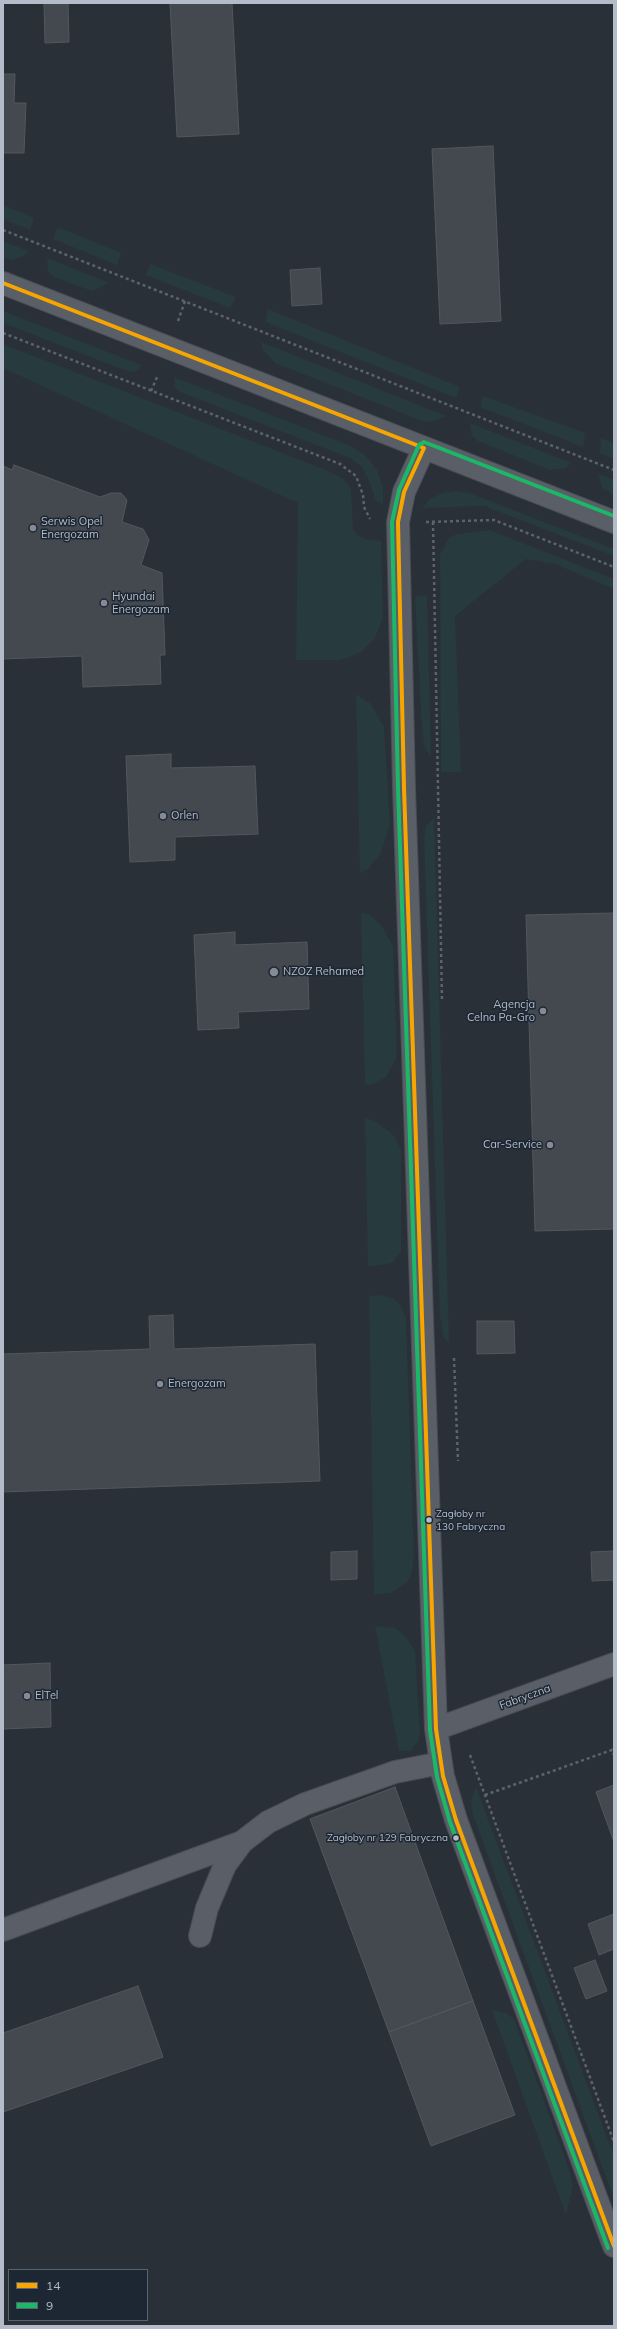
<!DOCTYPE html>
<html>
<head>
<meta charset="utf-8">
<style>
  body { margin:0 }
  #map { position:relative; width:617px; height:2329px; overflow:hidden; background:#2a3038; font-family:Mulish,sans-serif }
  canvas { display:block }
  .frame { position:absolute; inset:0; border:4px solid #b4bcc9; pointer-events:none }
  .legend { position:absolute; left:8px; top:2269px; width:140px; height:52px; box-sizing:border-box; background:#1d2633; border:1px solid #59626f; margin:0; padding:5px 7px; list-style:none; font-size:12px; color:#b4bcc9 }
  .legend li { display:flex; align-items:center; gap:8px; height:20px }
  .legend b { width:20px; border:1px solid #59626f }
</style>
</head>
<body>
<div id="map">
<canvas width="617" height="2329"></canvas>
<div class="frame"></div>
<ul class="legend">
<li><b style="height:5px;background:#f7a600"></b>14</li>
<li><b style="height:5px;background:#1ab867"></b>9</li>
</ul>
</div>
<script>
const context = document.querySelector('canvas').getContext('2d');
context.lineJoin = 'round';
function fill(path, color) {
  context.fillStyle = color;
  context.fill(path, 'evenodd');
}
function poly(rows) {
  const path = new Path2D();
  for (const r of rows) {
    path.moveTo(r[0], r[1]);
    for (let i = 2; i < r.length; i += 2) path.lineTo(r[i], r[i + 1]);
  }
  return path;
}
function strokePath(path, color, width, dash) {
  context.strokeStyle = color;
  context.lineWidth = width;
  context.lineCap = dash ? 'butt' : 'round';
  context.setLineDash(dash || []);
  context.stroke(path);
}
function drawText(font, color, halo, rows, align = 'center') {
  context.font = font + ' Mulish,sans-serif';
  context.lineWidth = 3;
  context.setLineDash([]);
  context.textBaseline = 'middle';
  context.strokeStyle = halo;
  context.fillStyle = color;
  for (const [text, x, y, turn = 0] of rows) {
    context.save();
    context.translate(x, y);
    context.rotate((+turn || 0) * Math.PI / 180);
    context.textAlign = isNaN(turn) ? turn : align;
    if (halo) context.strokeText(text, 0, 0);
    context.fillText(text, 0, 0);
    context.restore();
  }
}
fill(poly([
  [3,205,34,218,30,230,3,219],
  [58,227,121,253,117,265,53,239],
  [3,241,28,251,24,256,11,260,3,257],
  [47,258,109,283,92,291,54,277,48,271],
  [150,264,236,297,230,308,146,275],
  [268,309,460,387,456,398,265,322],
  [3,311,141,365,140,368,134,372,127,371,3,323],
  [261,342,446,416,432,422,422,421,275,363,263,350],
  [3,344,331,472,345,480,351,489,353,528,358,536,365,539,381,541,383,618,375,638,361,652,350,657,340,660,296,660,298,503,3,368],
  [174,377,351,446,366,456,377,470,383,487,383,505,376,501,369,480,361,466,350,458,180,392,175,387],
  [483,396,585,433,583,447,480,407],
  [470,423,571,463,565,468,550,470,478,441,472,436],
  [601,438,614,443,614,459,600,453],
  [598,474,614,480,614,495,602,488],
  [456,491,469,493,614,549,614,556,484,506,422,508,430,499,442,493],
  [489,530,614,579,614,589,555,564,526,559,455,616,461,772,441,772,440,554,449,538,457,534],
  [418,596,427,596,431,758,424,745,422,728,415,598],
  [356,694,370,703,384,727,390,824,381,853,368,869,360,873],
  [434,818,449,1343,444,1338,440,1316,424,838,426,826],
  [361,913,370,915,381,925,393,946,397,1057,386,1077,373,1084,365,1085],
  [365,1118,375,1121,389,1131,395,1137,401,1150,401,1252,392,1263,368,1267],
  [380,1295,394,1299,400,1304,406,1318,414,1558,411,1575,407,1582,391,1593,374,1595,369,1296],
  [375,1626,395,1628,406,1637,415,1651,420,1732,419,1740,411,1751,399,1751],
  [476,1787,614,2156,614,2199,473,1815,471,1801],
  [492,2010,506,2013,514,2019,570,2172,573,2186,566,2215]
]), '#273a3e');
const building = poly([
  [44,3,68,3,69,42,45,43,44,3],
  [170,3,232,3,239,134,177,137,170,3],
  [3,74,15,74,14,103,26,103,24,153,3,153,3,74],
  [493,146,501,321,440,324,432,149,493,146],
  [320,268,322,304,292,306,290,270,320,268],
  [14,465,100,497,111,493,121,493,127,500,122,522,143,529,149,540,141,565,162,573,165,655,160,655,161,684,83,687,82,656,3,659,3,466,12,470,14,465],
  [171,754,171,768,255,766,258,834,175,837,175,860,130,862,126,756,171,754],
  [614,913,614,1229,535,1231,526,915,614,913],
  [235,932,235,945,307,942,309,1009,238,1012,239,1028,198,1030,194,935,235,932],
  [173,1315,174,1349,315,1344,320,1481,3,1492,3,1354,150,1349,149,1316,173,1315],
  [477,1321,514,1321,515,1353,477,1354,477,1321],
  [357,1551,357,1579,331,1580,331,1552,357,1551],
  [614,1551,614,1580,592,1581,591,1552,614,1551],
  [50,1663,51,1727,3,1729,3,1665,50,1663],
  [614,1785,614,1842,596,1792,614,1785],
  [395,1787,473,2001,389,2032,310,1819,395,1787],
  [614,1914,614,1949,599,1955,588,1924,614,1914],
  [595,1960,607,1991,586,1999,574,1968,595,1960],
  [138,1986,163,2057,3,2112,3,2033,138,1986],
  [473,2001,515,2115,431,2146,389,2032,473,2001]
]);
fill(building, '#444950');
strokePath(building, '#52575f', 1);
const minor = poly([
  [3,283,614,522],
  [424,448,404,492,398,522,404,788,436,1729,443,1776,456,1820,614,2246],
  [436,1729,614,1664],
  [3,1930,242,1842],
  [200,1936,207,1908,225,1865,242,1842,268,1822,305,1804,395,1772,441,1763]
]);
strokePath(minor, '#484c53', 24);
strokePath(poly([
  [3,230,614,470],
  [178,321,185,301],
  [3,333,340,464,356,476,363,495,364,507,370,519],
  [151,391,158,375],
  [426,522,494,520,614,567],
  [433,522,442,1000],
  [454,1358,458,1461],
  [470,1755,614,2142],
  [485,1795,612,1750,614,1755]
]), '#5d636a', 2.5, [3, 3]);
strokePath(minor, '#5a5e66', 22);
strokePath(poly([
  [3,283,424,448,404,492,398,522,404,788,436,1729,443,1776,456,1820,614,2246]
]), '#f7a600', 4);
strokePath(poly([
  [608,2248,450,1822,437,1777,430,1730,398,788,392,522,399,490,419,445,424,442,614,516]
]), '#1ab867', 4);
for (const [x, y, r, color] of [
  [33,528,4,"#848b96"],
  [104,603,4,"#848b96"],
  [163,816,4,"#848b96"],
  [274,972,5,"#848b96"],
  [543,1011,4,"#848b96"],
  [550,1145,4,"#848b96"],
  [160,1384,4,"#848b96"],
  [429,1520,3.5,"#b4bcc9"],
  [27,1696,4,"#848b96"],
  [456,1838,3.5,"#b4bcc9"]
]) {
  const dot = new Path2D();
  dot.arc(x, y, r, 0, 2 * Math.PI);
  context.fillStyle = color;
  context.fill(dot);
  strokePath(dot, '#1d2633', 1.5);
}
drawText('10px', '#b4bcc9', '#1d2633', [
  ["Zagłoby nr",436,1514],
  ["130 Fabryczna",436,1527],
  ["Zagłoby nr 129 Fabryczna",448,1838,"right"]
], 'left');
drawText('11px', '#b4bcc9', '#1d2633', [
  ["Serwis Opel",41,522],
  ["Energozam",41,535],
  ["Hyundai",112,597],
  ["Energozam",112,610],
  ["Orlen",171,816],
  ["NZOZ Rehamed",283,972],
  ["Agencja",535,1005,"right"],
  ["Celna Pa-Gro",535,1018,"right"],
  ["Car-Service",542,1145,"right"],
  ["Energozam",168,1384],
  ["ElTel",35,1696]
], 'left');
drawText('11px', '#b4bcc9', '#1d2633', [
  ["Fabryczna",525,1697,-20]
]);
</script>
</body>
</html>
